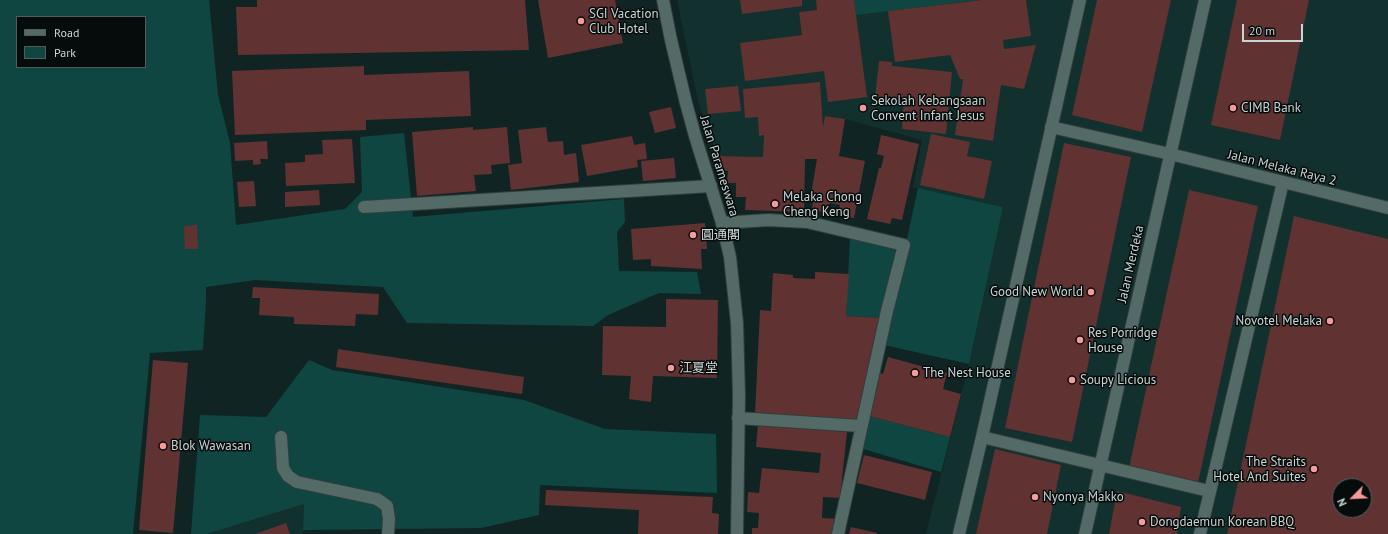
<!DOCTYPE html>
<html>
<head>
<meta charset="utf-8">
<style>
  body { margin:0 }
  #map { position:relative; width:1388px; height:534px; overflow:hidden; background:#102523; font-family:"PT Sans",sans-serif }
  canvas { display:block }
  .legend { position:absolute; left:16px; top:16px; width:130px; height:52px; box-sizing:border-box; background:#050c0b; border:1px solid #535c5b; margin:0; padding:5px 7px; list-style:none; font-size:12px; color:#c9d5d4 }
  .legend li { display:flex; align-items:center; gap:8px; height:20px }
  .legend b { width:20px; border:1px solid #535c5b }
  .north { position:absolute; left:1332px; top:478px; width:40px; height:40px; box-sizing:border-box; background:#050c0b; border:1px solid #535c5b; border-radius:50%; rotate:246deg; font-size:11px; font-weight:700; line-height:16px; text-align:center; color:#c9d5d4 }
  .north::after { content:''; display:block; margin:auto; width:14px; height:18px; background:#f59b9b; clip-path:polygon(50% 0,100% 100%,50% 72%,0 100%) }
  .scale { position:absolute; left:1242px; top:24px; width:61px; height:18px; box-sizing:border-box; border:2px solid #c9d5d4; border-top:0; padding-left:5px; font-size:12px; line-height:14px; white-space:nowrap; color:#c9d5d4; -webkit-text-stroke:3px #050c0b; paint-order:stroke }
</style>
</head>
<body>
<div id="map">
<canvas width="1388" height="534"></canvas>
<ul class="legend">
<li><b style="height:5px;background:#536a67"></b>Road</li>
<li><b style="height:11px;background:#0f4642"></b>Park</li>
</ul>
<div class="north">N</div>
<div class="scale">20 m</div>
</div>
<script>
const context = document.querySelector('canvas').getContext('2d');
context.lineJoin = 'round';
function fill(path, color) {
  context.fillStyle = color;
  context.fill(path, 'evenodd');
}
function poly(rows) {
  const path = new Path2D();
  for (const r of rows) {
    path.moveTo(r[0], r[1]);
    for (let i = 2; i < r.length; i += 2) path.lineTo(r[i], r[i + 1]);
  }
  return path;
}
function strokePath(path, color, width, dash) {
  context.strokeStyle = color;
  context.lineWidth = width;
  context.lineCap = dash ? 'butt' : 'round';
  context.setLineDash(dash || []);
  context.stroke(path);
}
function drawText(font, color, halo, rows, align = 'center') {
  context.font = font + ' "PT Sans","Noto Sans SC",sans-serif';
  context.lineWidth = 3;
  context.setLineDash([]);
  context.textBaseline = 'middle';
  context.strokeStyle = halo;
  context.fillStyle = color;
  for (const [text, x, y, turn = 0] of rows) {
    context.save();
    context.translate(x, y);
    context.rotate((+turn || 0) * Math.PI / 180);
    context.textAlign = isNaN(turn) ? turn : align;
    if (halo) context.strokeText(text, 0, 0);
    context.fillText(text, 0, 0);
    context.restore();
  }
}
fill(poly([
  [677,0,1388,0,1388,534,926,534,969,364,1003,207,918,188,913,188,922,140,845,119,825,116,817,159,717,156,698,101],
  [1340,486,1364,486,1364,510,1340,510],
  [304,504,303,534,207,534]
]), '#12302d');
fill(poly([
  [0,0,209,0,218,95,230,143,236,225,345,209,362,192,360,137,404,133,413,217,624,199,625,222,617,232,619,271,697,272,701,294,659,293,608,315,593,326,407,323,383,287,255,280,206,287,206,301,203,350,150,353,133,534,0,534],
  [17,17,145,17,145,67,17,67],
  [854,0,979,0,856,15],
  [918,188,1003,207,969,364,884,345],
  [850,238,898,248,883,318,846,316],
  [309,360,332,370,524,400,605,429,716,434,717,493,540,485,539,515,481,528,303,530,304,504,207,534,191,534,200,415,266,417],
  [869,416,950,437,941,472,860,448]
]), '#0f4642');
fill(poly([
  [257,0,525,0,529,50,238,55,236,7,257,7],
  [538,0,615,0,623,43,548,58],
  [740,0,802,0,802,6,742,14],
  [816,0,854,0,867,97,828,102,824,71,745,81,740,43,802,35,799,12,817,10],
  [982,0,1026,0,1031,36,1003,40,1004,49,1036,45,1024,89,1001,85,993,141,955,135,963,79,960,79,950,55,895,62,888,11],
  [1097,0,1171,0,1142,132,1072,115],
  [1237,0,1309,0,1280,140,1211,125],
  [879,61,892,62,892,66,952,72,946,134,902,129,904,100,875,97],
  [364,66,364,75,469,71,471,116,366,120,366,130,235,135,232,71],
  [820,82,823,127,825,116,845,119,839,156,865,161,854,218,838,215,840,205,830,203,828,213,812,210,813,200,810,200,817,159,805,159,804,212,745,210,746,197,736,197,736,183,727,183,728,171,717,170,717,156,763,157,764,135,759,136,758,117,745,118,743,89],
  [738,86,741,111,708,114,705,89],
  [671,107,676,128,655,133,649,112],
  [473,127,473,130,507,127,510,163,491,165,492,174,474,175,476,191,417,196,412,132],
  [546,127,548,142,563,141,564,155,576,153,579,182,511,190,508,165,522,163,518,130],
  [931,134,970,142,967,156,992,161,984,199,920,185],
  [881,135,919,144,902,220,892,218,890,224,867,219,879,168,881,168,884,156,877,154],
  [632,136,634,145,645,143,647,159,637,160,638,167,587,176,581,145],
  [352,139,355,183,286,186,285,163,305,162,305,155,323,154,322,140],
  [267,141,268,159,260,159,261,164,253,165,253,160,235,161,234,143],
  [1064,143,1131,157,1072,442,1005,428],
  [674,158,676,178,643,181,641,161],
  [254,181,256,206,239,207,237,182],
  [319,190,320,205,285,207,285,192],
  [1189,190,1258,206,1198,483,1129,468],
  [1294,216,1388,239,1388,534,1227,534],
  [1340,486,1364,486,1364,510,1340,510],
  [705,223,707,249,701,249,702,269,651,266,651,259,633,260,631,229],
  [197,225,198,249,185,249,184,226],
  [815,272,849,274,846,316,883,318,858,420,755,413,760,310,771,311,773,273,793,275,793,278,815,279],
  [253,287,379,294,378,315,356,314,355,326,294,324,294,317,259,315,260,298,252,298],
  [666,299,718,300,717,378,653,376,651,402,629,399,631,376,602,375,603,326,666,327],
  [338,349,524,377,522,394,336,367],
  [888,357,947,373,943,389,961,394,950,437,869,416,880,373,883,374],
  [153,360,188,363,173,533,139,530],
  [758,424,847,432,840,498,823,497,822,518,838,519,835,534,752,534,752,528,758,528,759,513,747,512,748,492,759,493,762,468,819,473,821,453,756,447],
  [995,449,1061,465,1047,534,976,534],
  [864,455,932,472,925,500,857,483],
  [546,490,713,497,712,513,719,514,718,534,638,534,639,510,545,505],
  [1117,491,1181,507,1177,534,1109,534],
  [286,523,290,534,255,534],
  [851,527,877,533,877,534,849,534]
]), '#613232');
const lane = poly([
  [1051,127,1170,154],
  [722,223,768,220,807,222,904,245,887,311,838,534],
  [738,418,861,426],
  [281,437,283,468,288,476,297,482,377,499,387,506,389,519,388,534],
  [982,437,1209,491],
  [959,534,982,437,1080,0],
  [1200,534,1283,182]
]);
const street = poly([
  [1170,154,1388,208],
  [364,207,711,186]
]);
const secondary = poly([
  [663,0,671,40,686,103,695,136,722,223,730,257,737,323,739,396,737,534],
  [1085,534,1205,0]
]);
strokePath(lane, '#303e3c', 14);
strokePath(street, '#303e3c', 14);
strokePath(secondary, '#303e3c', 14);
strokePath(lane, '#536a67', 12);
strokePath(street, '#536a67', 12);
strokePath(secondary, '#536a67', 12);
for (const [x, y, r, color] of [
  [581,21,4,"#f59b9b"],
  [863,108,4,"#f59b9b"],
  [1233,108,4,"#f59b9b"],
  [775,204,4,"#f59b9b"],
  [693,235,4,"#f59b9b"],
  [1091,292,4,"#f59b9b"],
  [1330,321,4,"#f59b9b"],
  [1080,340,4,"#f59b9b"],
  [671,368,4,"#f59b9b"],
  [915,373,4,"#f59b9b"],
  [1072,380,4,"#f59b9b"],
  [163,446,4,"#f59b9b"],
  [1314,469,4,"#f59b9b"],
  [1035,497,4,"#f59b9b"],
  [1142,522,4,"#f59b9b"]
]) {
  const dot = new Path2D();
  dot.arc(x, y, r, 0, 2 * Math.PI);
  context.fillStyle = color;
  context.fill(dot);
  strokePath(dot, '#050c0b', 1.5);
}
drawText('13px', '#c9d5d4', '#050c0b', [
  ["SGI Vacation",589,14],
  ["Club Hotel",589,29],
  ["Sekolah Kebangsaan",871,101],
  ["Convent Infant Jesus",871,116],
  ["CIMB Bank",1241,108],
  ["Melaka Chong",783,197],
  ["Cheng Keng",783,212],
  ["圓通閣",701,235],
  ["Good New World",1083,292,"right"],
  ["Novotel Melaka",1322,321,"right"],
  ["Res Porridge",1088,333],
  ["House",1088,348],
  ["江夏堂",679,368],
  ["The Nest House",923,373],
  ["Soupy Licious",1080,380],
  ["Blok Wawasan",171,446],
  ["The Straits",1306,462,"right"],
  ["Hotel And Suites",1306,477,"right"],
  ["Nyonya Makko",1043,497],
  ["Dongdaemun Korean BBQ",1150,522]
], 'left');
drawText('13px', '#c9d5d4', '#050c0b', [
  ["Jalan Parameswara",719,166,73],
  ["Jalan Melaka Raya 2",1282,168,14],
  ["Jalan Merdeka",1131,264,-77]
]);
</script>
</body>
</html>
